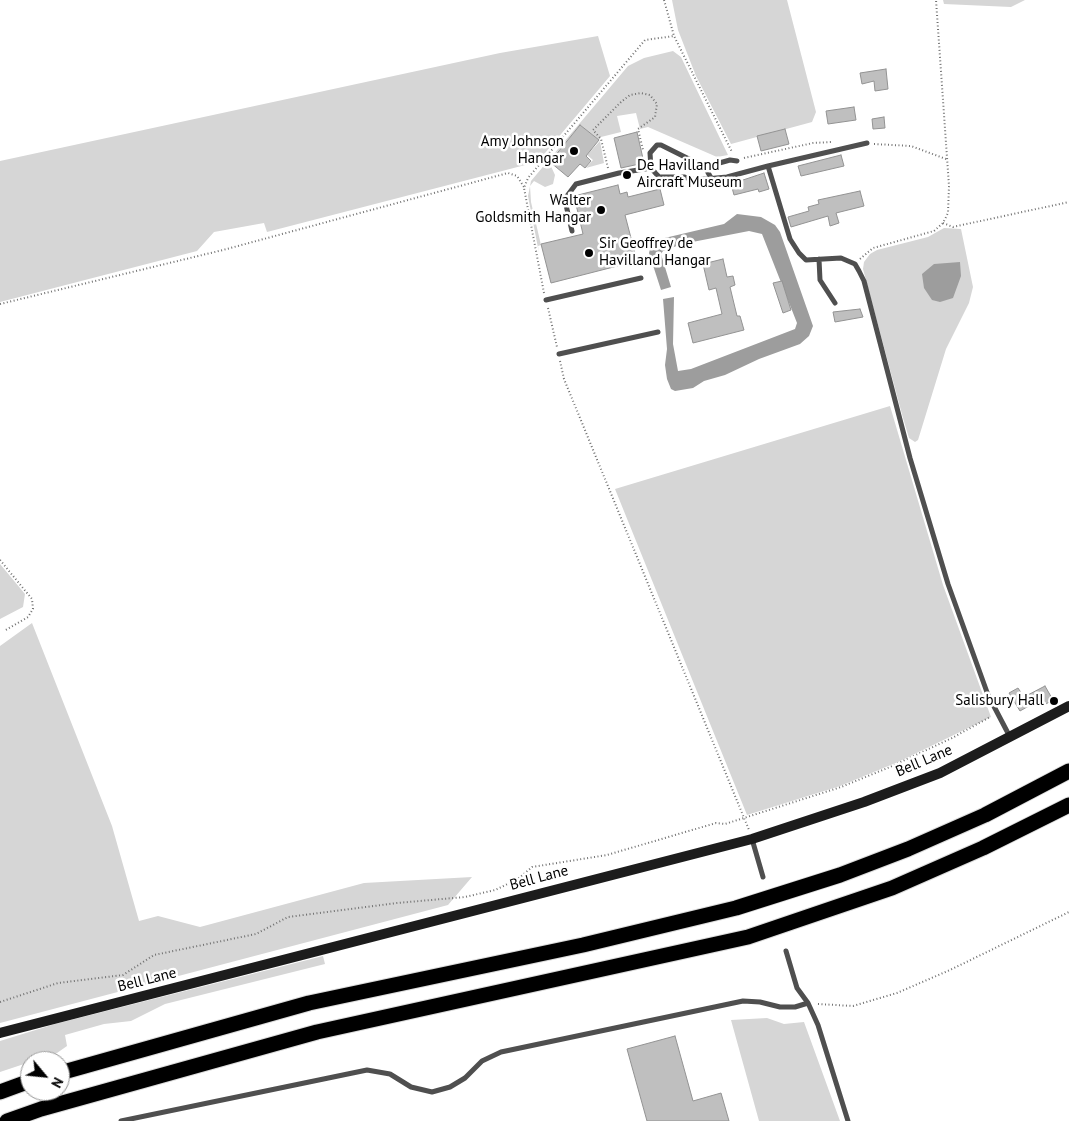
<!DOCTYPE html>
<html>
<head>
<meta charset="utf-8">
<style>
  body { margin:0 }
  #map { position:relative; width:1069px; height:1121px; overflow:hidden; background:#fff; font-family:"PT Sans",sans-serif }
  canvas { display:block }
  .north { position:absolute; left:20px; top:1051px; width:50px; height:50px; box-sizing:border-box; background:#fff; border:1px solid #999; border-radius:50%; rotate:118deg; font-size:14px; font-weight:700; line-height:20px; text-align:center; color:#000 }
  .north::after { content:''; display:block; margin:auto; width:18px; height:22px; background:#000; clip-path:polygon(50% 0,100% 100%,50% 72%,0 100%) }
</style>
</head>
<body>
<div id="map">
<canvas width="1069" height="1121"></canvas>
<div class="north">N</div>
</div>
<script>
const context = document.querySelector('canvas').getContext('2d');
context.lineJoin = 'round';
function fill(path, color) {
  context.fillStyle = color;
  context.fill(path, 'evenodd');
}
function poly(rows) {
  const path = new Path2D();
  for (const r of rows) {
    path.moveTo(r[0], r[1]);
    for (let i = 2; i < r.length; i += 2) path.lineTo(r[i], r[i + 1]);
  }
  return path;
}
function strokePath(path, color, width, dash) {
  context.strokeStyle = color;
  context.lineWidth = width;
  context.lineCap = dash ? 'butt' : 'round';
  context.setLineDash(dash || []);
  context.stroke(path);
}
function drawText(font, color, halo, rows, align = 'center') {
  context.font = font + ' "PT Sans",sans-serif';
  context.lineWidth = 5;
  context.setLineDash([]);
  context.textBaseline = 'middle';
  context.strokeStyle = halo;
  context.fillStyle = color;
  for (const [text, x, y, turn = 0] of rows) {
    context.save();
    context.translate(x, y);
    context.rotate((+turn || 0) * Math.PI / 180);
    context.textAlign = isNaN(turn) ? turn : align;
    if (halo) context.strokeText(text, 0, 0);
    context.fillText(text, 0, 0);
    context.restore();
  }
}
fill(poly([
  [672,0,787,0,816,112,812,122,731,144,696,76,678,30],
  [943,0,1025,0,1011,7,944,4],
  [598,36,610,76,540,159,533,163,267,232,264,223,214,232,197,251,0,302,0,161,500,53],
  [673,51,681,57,728,155,717,157,648,127,640,129,636,113,617,116,621,132,601,137,599,140,580,125,549,162,555,175,553,184,545,187,534,181,530,186,531,202,541,245,538,246,539,253,528,196,531,181,628,66,644,58],
  [600,141,604,163,586,168,593,160,587,155],
  [944,228,961,229,973,287,969,303,946,349,918,440,915,442,909,438,903,418,863,269,864,262,870,254,877,250,928,237],
  [890,406,943,585,991,717,898,762,840,786,747,815,615,489],
  [0,564,25,594,23,607,0,619],
  [32,623,112,826,139,921,158,916,200,927,364,883,472,877,448,905,0,1023,0,646],
  [323,956,325,964,165,1004,131,1021,104,1024,65,1035,67,1046,57,1053,0,1072,0,1041,55,1024],
  [767,1018,784,1024,804,1022,840,1121,759,1121,731,1020]
]), '#d6d6d6');
fill(poly([
  [737,214,761,217,775,225,780,232,813,326,809,336,800,344,759,359,725,375,704,381,693,388,675,391,671,389,667,379,665,365,667,349,663,299,674,297,673,344,678,371,691,369,795,329,797,323,762,234,749,231,682,244,663,251,661,254,671,287,661,290,649,253,652,241,724,224],
  [960,262,961,276,953,298,940,302,932,300,924,288,922,274,934,264]
]), '#9d9d9d');
const building = poly([
  [886,69,888,89,875,91,874,81,862,84,860,73,886,69],
  [854,107,856,120,828,124,826,111,854,107],
  [884,117,885,128,873,129,872,119,884,117],
  [580,125,599,140,586,156,591,161,585,168,580,164,568,177,550,162,580,125],
  [785,129,789,144,761,151,757,136,785,129],
  [637,132,644,163,621,168,614,138,637,132],
  [841,155,844,166,801,176,798,166,841,155],
  [764,173,769,189,759,192,758,189,734,195,731,184,764,173],
  [618,185,620,194,627,192,628,197,660,189,664,205,625,215,637,261,551,283,541,244,583,234,574,196,618,185],
  [860,191,864,206,836,213,839,223,830,226,828,216,791,227,788,217,809,211,808,207,819,204,818,200,860,191],
  [723,259,727,277,733,276,735,285,730,287,737,316,740,316,744,330,693,343,688,323,722,314,716,288,709,290,703,264,723,259],
  [782,281,791,310,783,313,773,283,782,281],
  [860,309,863,317,835,322,833,312,860,309],
  [1045,686,1053,700,1044,705,1041,699,1020,711,1009,693,1018,688,1024,697,1045,686],
  [675,1036,693,1101,721,1093,729,1121,647,1121,627,1049,675,1036]
]);
fill(building, '#bfbfbf');
strokePath(building, '#939393', 1);
const highway = poly([
  [60,1073,309,1003,583,945,736,908,840,875,908,849,985,815,1069,771],
  [0,1092,30,1081],
  [7,1121,41,1109,317,1032,748,937,892,888,983,848,1069,805]
]);
strokePath(highway, '#dbdbdb', 17);
strokePath(poly([
  [664,0,674,36,732,152],
  [874,144,911,146,946,159],
  [744,158,813,143,832,142],
  [608,168,601,139,593,130,621,102,630,95,641,93,650,95,657,104,655,117,638,129,643,150],
  [943,223,953,227,962,225,1069,202],
  [860,259,873,248,934,231,943,223,948,213,949,186,936,0],
  [544,293,524,188,528,178,645,40,674,36],
  [0,304,223,250,508,173,517,176,524,187],
  [548,308,557,347],
  [560,361,564,379,749,830],
  [0,560,32,599,33,609,28,617,4,631],
  [0,1002,58,983,123,975,154,955,256,934,288,917,397,903,465,897,495,890,518,879,532,867,607,855,716,823,725,824,841,787,890,767,952,738,990,717],
  [818,1004,853,1006,897,993,950,970,1069,912]
]), '#717171', 2, [1, 2.5]);
strokePath(poly([
  [768,166,867,143],
  [705,167,730,160,737,161],
  [711,178,705,167,661,145,657,145,650,153,651,168,659,177,684,177,695,180,727,177,768,166,790,239,799,253,806,260,841,258,855,264,859,271,864,281,910,458,948,584,988,695,1010,737],
  [572,231,566,205,567,196,576,184,619,173,651,168],
  [819,259,820,280,835,303],
  [546,300,641,278],
  [559,354,658,332],
  [752,839,763,877],
  [786,951,797,988,808,1003,818,1025,848,1121],
  [121,1121,367,1070,390,1074,411,1087,432,1092,450,1087,465,1078,482,1061,501,1052,743,1001,760,1002,780,1007,795,1007,808,1003]
]), '#4f4f4f', 5);
strokePath(poly([
  [0,1033,752,839,864,802,940,773,1069,706]
]), '#1c1c1c', 10);
strokePath(highway, '#000', 15);
for (const [x, y, r, color] of [
  [574,151,5,"#000"],
  [627,175,5,"#000"],
  [601,210,5,"#000"],
  [589,253,5,"#000"],
  [1054,701,5,"#000"]
]) {
  const dot = new Path2D();
  dot.arc(x, y, r, 0, 2 * Math.PI);
  context.fillStyle = color;
  context.fill(dot);
  strokePath(dot, '#fff', 2);
}
drawText('15px', '#000', '#fff', [
  ["Amy Johnson",564,142],
  ["Hangar",564,159],
  ["De Havilland",637,166,"left"],
  ["Aircraft Museum",637,183,"left"],
  ["Walter",591,201],
  ["Goldsmith Hangar",591,218],
  ["Sir Geoffrey de",599,244,"left"],
  ["Havilland Hangar",599,261,"left"],
  ["Salisbury Hall",1044,701]
], 'right');
drawText('15px', '#000', '#fff', [
  ["Bell Lane",924,761,-23],
  ["Bell Lane",539,878,-15],
  ["Bell Lane",147,980,-14]
]);
</script>
</body>
</html>
